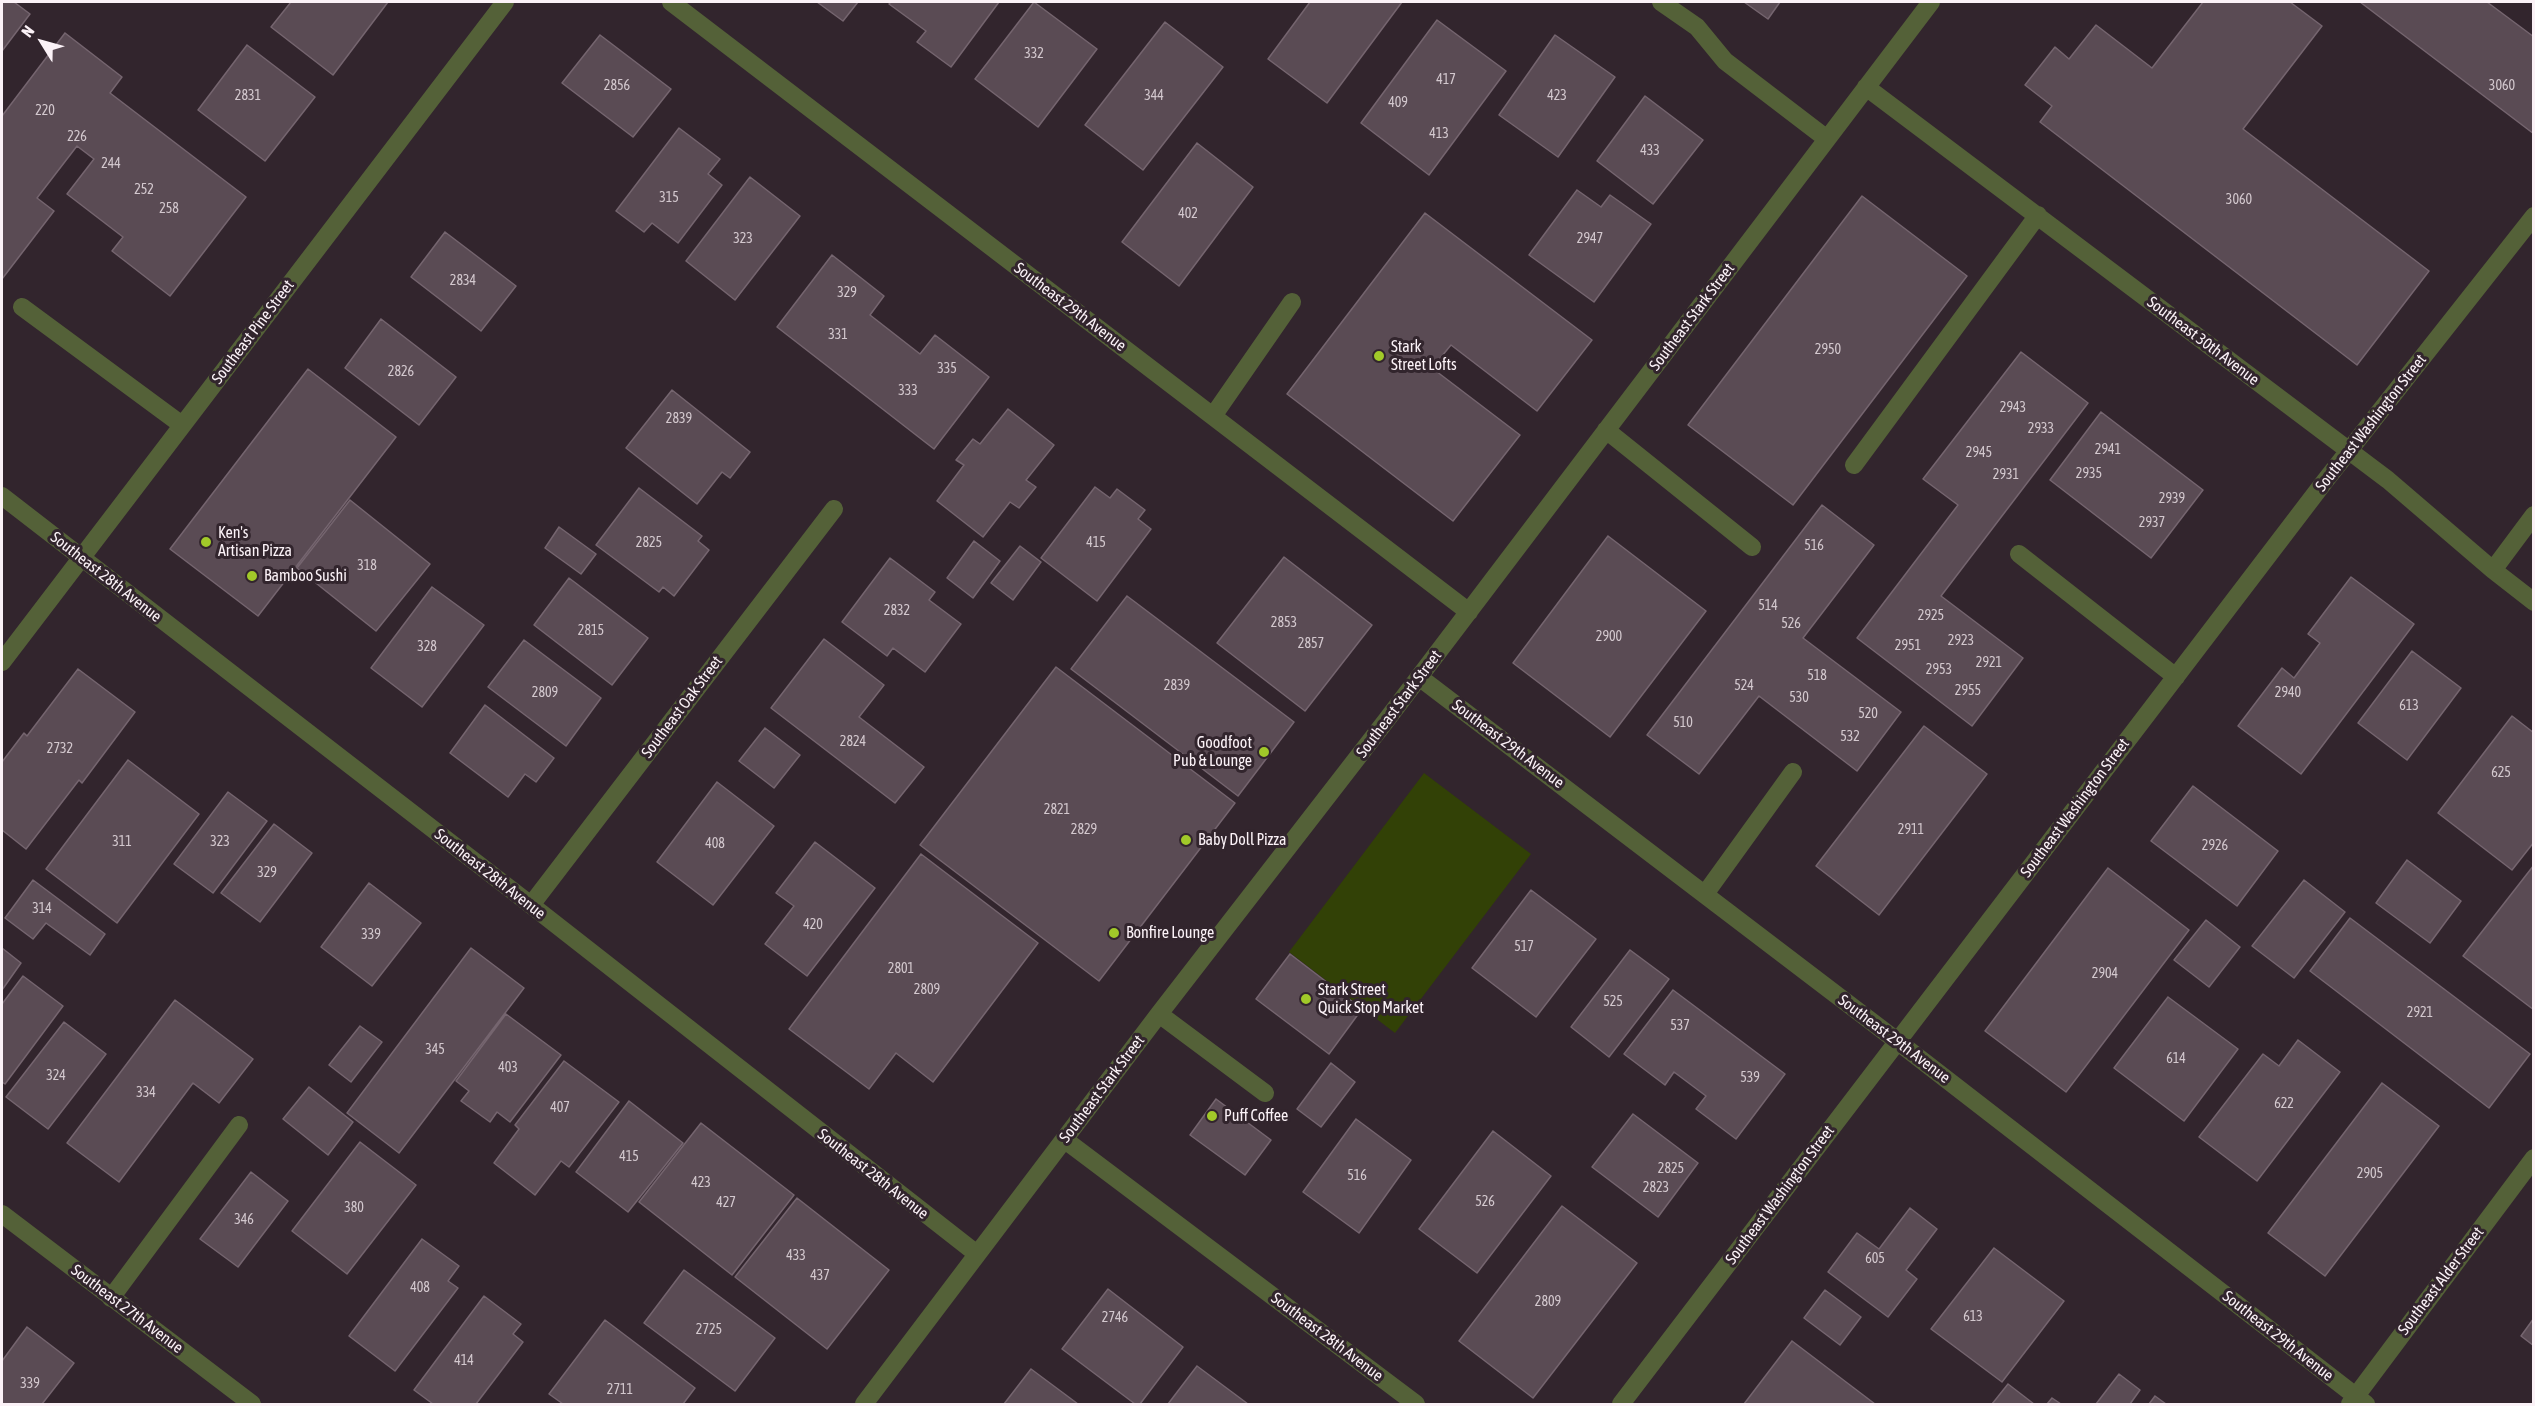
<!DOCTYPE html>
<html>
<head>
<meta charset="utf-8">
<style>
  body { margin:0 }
  #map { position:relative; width:2535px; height:1406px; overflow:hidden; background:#32252d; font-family:"Asap Condensed",sans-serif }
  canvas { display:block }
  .frame { position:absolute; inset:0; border:3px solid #fbf2f7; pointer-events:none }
  .north { position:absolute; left:12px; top:12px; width:60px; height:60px; -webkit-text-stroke:4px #32252d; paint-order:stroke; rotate:307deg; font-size:16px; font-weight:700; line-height:24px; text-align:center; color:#fbf2f7 }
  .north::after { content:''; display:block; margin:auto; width:21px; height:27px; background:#fbf2f7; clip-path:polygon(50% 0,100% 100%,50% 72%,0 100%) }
</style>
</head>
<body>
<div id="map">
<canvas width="2535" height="1406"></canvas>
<div class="frame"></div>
<div class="north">N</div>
</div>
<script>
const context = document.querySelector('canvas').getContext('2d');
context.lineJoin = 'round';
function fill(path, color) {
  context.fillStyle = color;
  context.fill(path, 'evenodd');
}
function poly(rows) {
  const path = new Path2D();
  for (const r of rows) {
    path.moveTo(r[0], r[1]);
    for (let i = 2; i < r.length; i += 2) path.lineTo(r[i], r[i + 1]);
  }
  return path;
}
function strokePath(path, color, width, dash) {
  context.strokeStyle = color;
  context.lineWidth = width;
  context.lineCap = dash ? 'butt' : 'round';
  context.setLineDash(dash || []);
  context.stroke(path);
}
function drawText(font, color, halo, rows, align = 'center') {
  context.font = font + ' "Asap Condensed",sans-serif';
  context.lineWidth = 6;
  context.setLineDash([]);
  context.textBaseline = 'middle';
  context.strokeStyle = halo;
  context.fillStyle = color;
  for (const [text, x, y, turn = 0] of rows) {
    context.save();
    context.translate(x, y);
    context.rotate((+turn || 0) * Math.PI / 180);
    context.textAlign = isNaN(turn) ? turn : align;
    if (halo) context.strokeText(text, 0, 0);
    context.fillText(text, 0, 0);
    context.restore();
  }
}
fill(poly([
  [1424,773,1531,854,1395,1033,1289,952]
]), '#324106');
const building = poly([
  [2,2,14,2,30,14,2,51,2,2],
  [291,2,388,2,333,75,271,27,291,2],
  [817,2,858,2,843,21,817,2],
  [891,2,999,2,951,67,917,42,926,31,889,4,891,2],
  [1034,2,1097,49,1038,127,975,79,1034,2],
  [1310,2,1402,2,1327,103,1268,59,1310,2],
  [1744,2,1780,2,1768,19,1744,2],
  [2203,2,2290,2,2322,26,2243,129,2429,271,2357,365,2040,122,2052,106,2025,85,2055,47,2069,59,2096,25,2152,68,2203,2],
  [2360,2,2487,2,2534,37,2534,134,2360,2],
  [1437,20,1506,71,1429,175,1361,123,1437,20],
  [1165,22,1223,67,1143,170,1085,125,1165,22],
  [65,33,122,77,110,93,246,197,170,296,112,251,123,237,67,194,94,159,77,146,37,198,54,211,2,279,2,116,65,33],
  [600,35,671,89,633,137,562,83,600,35],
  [1555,35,1615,77,1558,157,1499,115,1555,35],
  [247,45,315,97,265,161,198,110,247,45],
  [1645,96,1703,140,1653,204,1597,161,1645,96],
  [679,128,720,159,708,174,722,185,678,243,652,223,644,232,616,211,679,128],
  [1197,143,1253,187,1179,286,1122,242,1197,143],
  [750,177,800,216,735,300,686,261,750,177],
  [1577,190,1601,207,1610,195,1651,224,1594,302,1529,255,1577,190],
  [1862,196,1967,276,1793,505,1688,425,1862,196],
  [1425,213,1592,340,1537,411,1451,345,1432,368,1520,435,1453,521,1287,394,1425,213],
  [445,232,516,286,481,331,411,277,445,232],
  [832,255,884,296,870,315,920,354,935,335,989,377,934,449,777,327,832,255],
  [381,319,456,377,419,425,345,368,381,319],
  [2021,352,2088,403,1941,596,2023,658,1972,726,1857,638,1958,505,1923,479,2021,352],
  [308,369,396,437,258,616,170,549,308,369],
  [672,390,750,452,730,478,722,472,697,504,626,448,672,390],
  [1008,409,1054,445,1026,480,1036,487,1019,508,1010,502,983,537,937,501,964,465,956,460,973,439,980,444,1008,409],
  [2101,412,2203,490,2151,558,2050,480,2101,412],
  [1095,487,1110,498,1117,489,1145,510,1138,519,1151,529,1097,601,1041,558,1095,487],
  [639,488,702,536,698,541,709,550,674,596,663,587,659,592,596,545,639,488],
  [350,500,430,564,376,631,297,568,350,500],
  [1822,505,1874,545,1803,638,1901,712,1857,771,1759,696,1699,774,1647,735,1822,505],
  [559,527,596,554,581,574,545,548,559,527],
  [1608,536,1706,611,1610,737,1513,663,1608,536],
  [974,541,1000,561,973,598,947,578,974,541],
  [1020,546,1041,562,1013,600,991,583,1020,546],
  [1284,557,1372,625,1305,711,1217,643,1284,557],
  [890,558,935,592,929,600,961,624,925,672,893,648,887,656,842,622,890,558],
  [2351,577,2414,624,2301,774,2238,726,2282,668,2294,678,2320,643,2308,634,2351,577],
  [569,578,648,638,612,685,534,625,569,578],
  [432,587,484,625,422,707,371,668,432,587],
  [1127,596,1294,722,1238,796,1071,669,1127,596],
  [824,639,884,685,859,717,924,767,895,803,771,708,824,639],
  [524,640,601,698,566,746,488,687,524,640],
  [2412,651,2461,688,2407,760,2358,723,2412,651],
  [1056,667,1235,803,1099,981,920,845,1056,667],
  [78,669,135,712,82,783,79,780,26,849,2,830,2,762,24,733,27,736,78,669],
  [485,705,554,758,536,782,525,774,508,797,450,753,485,705],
  [2512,716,2534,733,2534,842,2512,870,2438,813,2512,716],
  [1924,726,1987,774,1879,915,1816,866,1924,726],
  [765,728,800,755,774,788,739,761,765,728],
  [128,760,199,814,117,923,46,869,128,760],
  [717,782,774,826,713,905,657,862,717,782],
  [2193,786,2278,851,2237,906,2151,841,2193,786],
  [228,792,267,821,213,893,174,864,228,792],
  [274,824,312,853,260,922,221,893,274,824],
  [815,842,875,888,807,976,765,944,794,906,776,893,815,842],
  [921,854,1038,943,933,1082,896,1053,869,1089,789,1029,921,854],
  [2407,860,2461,901,2430,943,2376,903,2407,860],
  [2534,865,2534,1010,2463,956,2534,865],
  [2108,868,2189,930,2066,1092,1985,1031,2108,868],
  [33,880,105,934,90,955,46,923,33,939,5,918,33,880],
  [2304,880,2345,912,2294,978,2252,946,2304,880],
  [369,883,421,923,372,986,321,947,369,883],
  [1531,890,1596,939,1536,1017,1472,968,1531,890],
  [2350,918,2530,1054,2489,1108,2310,971,2350,918],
  [2206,920,2240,947,2209,987,2174,960,2206,920],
  [2,948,21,963,2,990,2,948],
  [471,948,524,988,399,1153,347,1113,471,948],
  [1630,950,1669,979,1609,1057,1571,1027,1630,950],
  [1290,954,1362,1009,1329,1054,1256,999,1290,954],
  [23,976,63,1006,5,1084,2,1082,2,1004,23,976],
  [1673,990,1785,1074,1736,1139,1696,1109,1706,1096,1674,1072,1665,1085,1624,1054,1673,990],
  [2168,997,2238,1049,2184,1121,2114,1068,2168,997],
  [175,1000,253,1059,219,1103,193,1083,119,1182,67,1143,175,1000],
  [506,1014,561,1055,510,1122,497,1112,490,1122,461,1101,469,1091,456,1081,506,1014],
  [64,1022,106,1054,48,1129,6,1097,64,1022],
  [360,1026,382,1042,351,1082,329,1065,360,1026],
  [2298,1040,2340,1072,2257,1181,2199,1137,2263,1054,2279,1066,2298,1040],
  [564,1061,619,1102,569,1167,561,1161,535,1195,494,1163,519,1129,515,1125,564,1061],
  [1331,1063,1355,1082,1321,1127,1297,1109,1331,1063],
  [2382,1083,2439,1126,2325,1276,2268,1233,2382,1083],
  [309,1087,353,1122,328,1155,283,1119,309,1087],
  [1216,1099,1271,1140,1245,1175,1190,1135,1216,1099],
  [629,1101,683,1143,628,1212,576,1172,629,1101],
  [1633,1114,1698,1163,1658,1217,1592,1167,1633,1114],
  [1356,1119,1411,1160,1359,1233,1303,1192,1356,1119],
  [701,1123,794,1195,732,1275,639,1202,701,1123],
  [1493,1131,1551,1176,1477,1273,1419,1229,1493,1131],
  [360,1142,416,1185,347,1274,292,1231,360,1142],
  [251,1172,288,1201,238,1267,200,1239,251,1172],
  [797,1198,889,1270,827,1349,735,1277,797,1198],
  [1562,1206,1637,1263,1533,1398,1459,1341,1562,1206],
  [1910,1208,1937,1229,1906,1270,1917,1279,1888,1317,1828,1272,1857,1233,1879,1249,1910,1208],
  [422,1239,459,1266,448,1281,458,1288,395,1371,349,1336,422,1239],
  [1994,1248,2064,1301,2002,1382,1931,1329,1994,1248],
  [684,1270,775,1338,735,1391,644,1323,684,1270],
  [1108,1289,1183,1347,1140,1404,1135,1404,1062,1349,1108,1289],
  [1825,1290,1861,1317,1840,1345,1804,1318,1825,1290],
  [484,1296,521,1324,513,1334,523,1342,476,1404,433,1404,414,1390,484,1296],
  [2534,1318,2534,1346,2521,1336,2534,1318],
  [605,1320,695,1388,683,1404,563,1404,549,1394,605,1320],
  [27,1327,74,1363,42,1404,2,1404,2,1361,27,1327],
  [1792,1341,1875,1404,1744,1404,1792,1341],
  [1197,1366,1248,1404,1168,1404,1197,1366],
  [1031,1369,1078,1404,1004,1404,1031,1369],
  [2119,1374,2140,1390,2130,1404,2096,1404,2119,1374],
  [2008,1384,2034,1404,1992,1404,2008,1384],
  [2155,1396,2166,1404,2149,1404,2155,1396],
  [2052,1398,2061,1404,2047,1404,2052,1398]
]);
fill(building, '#5a4b54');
strokePath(building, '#75656f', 1.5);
strokePath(poly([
  [671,2,1469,612],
  [1661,2,1697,27,1725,61,1827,139],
  [1866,87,2388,480,2493,570,2534,602],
  [22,307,182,425],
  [1213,416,1292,302],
  [1606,430,1752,547],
  [1854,465,2038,215],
  [2,496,531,905,977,1254],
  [2019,554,2176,677],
  [2493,570,2534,515],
  [2,662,505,2],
  [1419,677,1897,1041,2366,1404],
  [1705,894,1793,772],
  [531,905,834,509],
  [1159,1014,1265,1093],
  [1065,1140,1416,1404],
  [2,1214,252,1404],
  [111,1298,239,1125],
  [864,1404,1159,1014,1385,722,1931,2],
  [1621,1404,2325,481,2534,216],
  [2350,1404,2534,1158]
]), '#546138', 18);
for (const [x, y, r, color] of [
  [1379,356,6,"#a1c929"],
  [206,542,6,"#a1c929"],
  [252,576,6,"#a1c929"],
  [1264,752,6,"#a1c929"],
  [1186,840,6,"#a1c929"],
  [1114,933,6,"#a1c929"],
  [1306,999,6,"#a1c929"],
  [1212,1116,6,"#a1c929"]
]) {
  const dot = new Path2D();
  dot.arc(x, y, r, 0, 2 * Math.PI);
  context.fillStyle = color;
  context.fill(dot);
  strokePath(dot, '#32252d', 2);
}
drawText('14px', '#d3c8ce', null, [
  ["332",1034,54],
  ["417",1446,80],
  ["2856",617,86],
  ["3060",2502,86],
  ["2831",248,96],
  ["344",1154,96],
  ["423",1557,96],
  ["409",1398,103],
  ["220",45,111],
  ["413",1439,134],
  ["226",77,137],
  ["433",1650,151],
  ["244",111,164],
  ["252",144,190],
  ["315",669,198],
  ["3060",2239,200],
  ["258",169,209],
  ["402",1188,214],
  ["323",743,239],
  ["2947",1590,239],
  ["2834",463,281],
  ["329",847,293],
  ["331",838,335],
  ["2950",1828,350],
  ["335",947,369],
  ["2826",401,372],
  ["333",908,391],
  ["2943",2013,408],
  ["2839",679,419],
  ["2933",2041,429],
  ["2941",2108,450],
  ["2945",1979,453],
  ["2935",2089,474],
  ["2931",2006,475],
  ["2939",2172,499],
  ["2937",2152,523],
  ["2825",649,543],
  ["415",1096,543],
  ["516",1814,546],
  ["318",367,566],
  ["514",1768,606],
  ["2832",897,611],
  ["2925",1931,616],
  ["2853",1284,623],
  ["526",1791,624],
  ["2815",591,631],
  ["2900",1609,637],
  ["2923",1961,641],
  ["2857",1311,644],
  ["2951",1908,646],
  ["328",427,647],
  ["2921",1989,663],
  ["2953",1939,670],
  ["518",1817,676],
  ["2839",1177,686],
  ["524",1744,686],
  ["2955",1968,691],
  ["2809",545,693],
  ["2940",2288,693],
  ["530",1799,698],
  ["613",2409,706],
  ["520",1868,714],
  ["510",1683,723],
  ["532",1850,737],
  ["2824",853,742],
  ["2732",60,749],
  ["625",2501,773],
  ["2821",1057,810],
  ["2829",1084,830],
  ["2911",1911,830],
  ["311",122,842],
  ["323",220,842],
  ["408",715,844],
  ["2926",2215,846],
  ["329",267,873],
  ["314",42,909],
  ["420",813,925],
  ["339",371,935],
  ["517",1524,947],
  ["2801",901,969],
  ["2904",2105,974],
  ["2809",927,990],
  ["525",1613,1002],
  ["2921",2420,1013],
  ["537",1680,1026],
  ["345",435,1050],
  ["614",2176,1059],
  ["403",508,1068],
  ["324",56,1076],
  ["539",1750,1078],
  ["334",146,1093],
  ["622",2284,1104],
  ["407",560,1108],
  ["415",629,1157],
  ["2825",1671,1169],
  ["2905",2370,1174],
  ["516",1357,1176],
  ["423",701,1183],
  ["2823",1656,1188],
  ["526",1485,1202],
  ["427",726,1203],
  ["380",354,1208],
  ["346",244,1220],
  ["433",796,1256],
  ["605",1875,1259],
  ["437",820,1276],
  ["408",420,1288],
  ["2809",1548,1302],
  ["613",1973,1317],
  ["2746",1115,1318],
  ["2725",709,1330],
  ["414",464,1361],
  ["339",30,1384],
  ["2711",620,1390]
]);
drawText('16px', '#fbf2f7', '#32252d', [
  ["Southeast 29th Avenue",1070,307,37],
  ["Southeast Stark Street",1692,317,-53],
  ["Southeast Pine Street",253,332,-53],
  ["Southeast 30th Avenue",2203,341,37],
  ["Southeast Washington Street",2371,423,-52],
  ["Southeast 28th Avenue",106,577,38],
  ["Southeast Stark Street",1399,704,-53],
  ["Southeast Oak Street",682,707,-53],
  ["Southeast 29th Avenue",1508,744,37],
  ["Southeast Washington Street",2075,808,-53],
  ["Southeast 28th Avenue",490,874,38],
  ["Southeast 29th Avenue",1894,1039,37],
  ["Southeast Stark Street",1102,1089,-53],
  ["Southeast 28th Avenue",873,1174,38],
  ["Southeast Washington Street",1780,1195,-53],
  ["Southeast Alder Street",2441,1281,-53],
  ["Southeast 27th Avenue",127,1309,37],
  ["Southeast 29th Avenue",2278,1336,38],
  ["Southeast 28th Avenue",1327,1337,37]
]);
drawText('16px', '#fbf2f7', '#32252d', [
  ["Stark",1391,347],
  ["Street Lofts",1391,365],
  ["Ken's",218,533],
  ["Artisan Pizza",218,551],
  ["Bamboo Sushi",264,576],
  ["Goodfoot",1252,743,"right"],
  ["Pub & Lounge",1252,761,"right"],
  ["Baby Doll Pizza",1198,840],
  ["Bonfire Lounge",1126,933],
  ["Stark Street",1318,990],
  ["Quick Stop Market",1318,1008],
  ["Puff Coffee",1224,1116]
], 'left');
</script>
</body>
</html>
